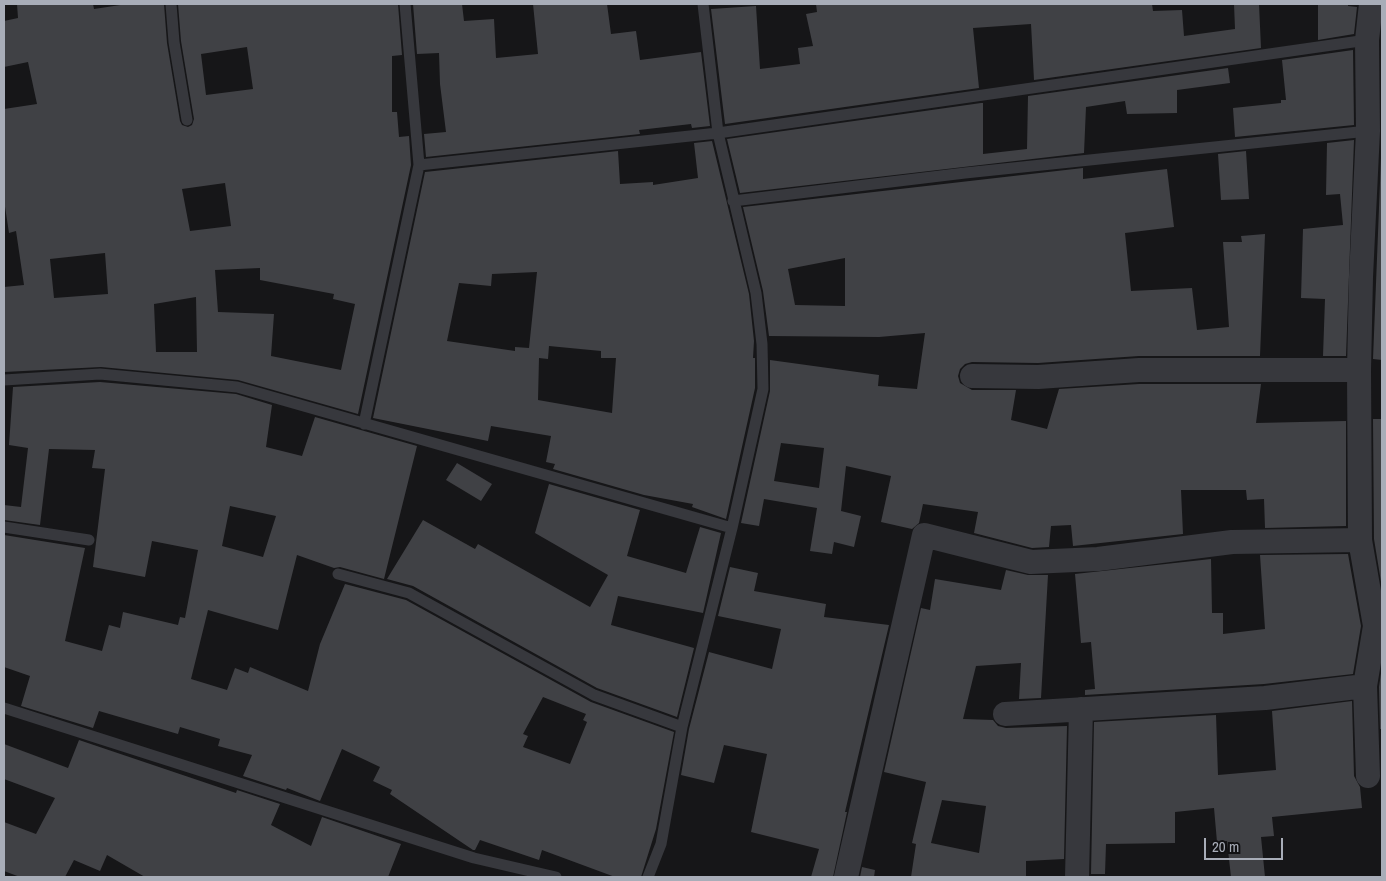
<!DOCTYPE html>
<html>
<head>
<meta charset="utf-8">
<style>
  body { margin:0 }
  #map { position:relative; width:1386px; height:881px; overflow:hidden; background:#161618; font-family:"Archivo Narrow",sans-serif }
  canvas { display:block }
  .frame { position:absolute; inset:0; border:5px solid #a8adb8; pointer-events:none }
  .scale { position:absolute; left:1204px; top:838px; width:79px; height:22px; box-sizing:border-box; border:2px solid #a8adb8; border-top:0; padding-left:6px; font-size:15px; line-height:18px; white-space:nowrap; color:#a8adb8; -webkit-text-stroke:4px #111113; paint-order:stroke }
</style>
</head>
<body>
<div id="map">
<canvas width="1386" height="881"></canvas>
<div class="frame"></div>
<div class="scale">20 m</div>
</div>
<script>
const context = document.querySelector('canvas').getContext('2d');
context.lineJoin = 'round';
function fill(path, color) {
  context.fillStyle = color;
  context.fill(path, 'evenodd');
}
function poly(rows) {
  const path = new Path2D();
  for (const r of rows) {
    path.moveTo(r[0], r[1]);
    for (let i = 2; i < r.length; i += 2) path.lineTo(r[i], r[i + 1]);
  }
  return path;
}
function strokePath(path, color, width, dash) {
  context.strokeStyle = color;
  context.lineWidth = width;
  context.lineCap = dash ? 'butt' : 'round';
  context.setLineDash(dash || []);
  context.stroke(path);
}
fill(poly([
  [17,4,93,4,94,9,127,4,164,4,167,43,180,121,182,125,188,127,192,125,194,119,181,41,178,4,398,4,402,55,392,56,392,112,397,112,399,137,409,136,411,165,358,414,238,380,101,367,4,372,4,287,24,285,16,231,9,233,4,200,4,109,37,104,28,62,4,67,4,21,18,18],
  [247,47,253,89,206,95,201,54],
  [225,183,231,226,190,231,182,189],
  [105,253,108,294,54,298,50,259],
  [260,268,260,280,334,294,333,299,355,304,341,370,271,356,274,314,218,312,215,270],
  [196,297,197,352,156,352,154,304],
  [413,4,462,4,464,21,494,19,496,58,538,54,533,4,607,4,611,34,636,31,640,60,701,52,710,126,692,128,691,124,639,130,640,134,426,157,424,134,446,132,440,84,439,53,417,54],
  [816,4,1152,4,1153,11,1182,10,1184,36,1235,29,1234,4,1259,4,1261,48,1034,80,1031,24,973,28,979,88,725,124,711,9,756,6,760,69,800,64,798,48,813,46,806,14,817,12],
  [1318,4,1348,4,1348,6,1357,7,1354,34,1318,40],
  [1382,27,1382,360,1373,359,1382,132],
  [1353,50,1354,125,1235,137,1233,108,1281,103,1281,100,1286,100,1282,60],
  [1228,68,1230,83,1177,90,1177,113,1127,114,1125,101,1086,107,1084,153,740,193,727,139,981,103,983,103,983,154,1027,149,1028,96],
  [1354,140,1346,356,1323,356,1325,299,1301,298,1303,229,1343,225,1340,194,1326,195,1327,143],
  [712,141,749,294,754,341,753,358,755,358,755,388,726,519,692,507,693,504,644,495,553,469,555,464,546,462,551,436,491,426,488,441,373,418,425,172,618,151,620,184,653,182,653,185,698,178,694,143],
  [537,272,529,348,515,347,515,351,447,341,459,283,491,286,492,274],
  [549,346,601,351,601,358,616,358,612,413,538,400,539,358,548,359],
  [1246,151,1249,199,1221,200,1218,154],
  [1083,168,1083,179,1167,169,1174,227,1125,233,1131,291,1192,288,1197,330,1229,327,1223,242,1242,242,1241,236,1265,234,1260,356,1139,356,1038,363,972,362,965,364,960,369,958,376,960,383,972,390,1016,390,1011,420,1047,429,1059,389,1139,384,1261,384,1256,423,1346,421,1346,526,1265,528,1264,499,1247,500,1246,490,1181,490,1183,534,1073,546,1071,525,1051,526,1049,547,1032,548,974,533,978,512,923,504,919,523,912,529,881,522,891,476,846,466,841,511,861,516,854,547,834,542,832,554,810,551,817,508,764,499,759,526,741,523,770,391,770,360,879,375,878,386,917,389,925,333,879,337,769,336,763,291,743,207],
  [845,258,845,306,795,305,788,269],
  [781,443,824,448,819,488,774,481],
  [100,382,236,394,272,405,266,447,302,456,315,417,417,446,384,579,340,567,334,568,297,555,278,630,208,610,191,679,227,690,235,668,248,673,250,667,308,691,320,644,345,584,406,600,591,702,674,732,656,829,641,877,615,877,542,850,539,860,480,840,475,850,473,850,390,794,392,790,373,781,380,767,342,749,320,801,287,788,286,790,243,776,252,755,218,746,220,739,180,727,178,734,99,711,93,728,21,706,30,676,4,667,4,535,85,548,65,641,102,651,109,625,120,628,123,612,178,625,180,617,185,618,198,550,152,541,145,577,93,567,105,469,92,468,95,450,49,449,40,525,4,520,4,505,21,507,28,448,9,445,13,387],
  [230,506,276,516,263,557,222,546],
  [543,697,586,714,583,720,587,722,570,764,523,747,528,736,523,734],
  [1373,419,1382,419,1382,588,1374,539],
  [457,463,492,484,481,501,446,480],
  [549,484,640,510,627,556,686,573,700,527,721,533,703,613,618,596,611,625,694,648,677,717,597,688,413,586,387,579,423,520,475,549,478,544,590,607,608,575,535,533],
  [1348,554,1361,626,1353,674,1264,684,1085,695,1085,690,1095,689,1091,642,1081,643,1075,574,1211,559,1212,613,1223,613,1223,634,1265,629,1260,555],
  [730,567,758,573,754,591,826,604,824,617,889,625,845,812,847,812,833,877,811,877,819,849,751,832,767,754,724,745,714,783,681,775,689,729,709,652,772,669,781,629,718,616],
  [1006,570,1028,575,1048,575,1041,698,1019,699,1021,663,976,666,963,719,993,720,998,726,1006,728,1067,726,1064,859,1026,861,1026,877,911,877,916,844,912,843,926,782,884,772,921,608,930,610,935,579,1001,590],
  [942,800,986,806,979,853,931,843],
  [1382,666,1382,729,1380,729,1379,687],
  [1352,701,1354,776,1360,787,1362,808,1272,817,1274,836,1261,837,1265,877,1231,877,1227,841,1217,842,1214,808,1175,812,1175,843,1106,844,1105,874,1091,874,1094,722,1216,715,1218,775,1276,770,1272,711],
  [79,740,236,793,237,790,280,804,271,825,311,846,322,817,401,844,388,877,145,877,107,855,100,871,74,860,65,877,20,877,4,871,4,822,36,834,55,798,4,779,4,744,68,768],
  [862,867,875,870,874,877,860,877]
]), '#404145');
strokePath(poly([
  [171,4,174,42,187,120],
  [419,165,718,133,1367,40],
  [733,201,965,173,1368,131],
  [4,380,100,374,237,387,732,528],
  [364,424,419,165,405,4],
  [4,527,89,540],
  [338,574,409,593,594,695,682,727],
  [4,708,474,858,556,877],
  [648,877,661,844,682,727,732,528,763,389,762,344,756,293,718,133,703,4]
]), '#37383d', 11);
strokePath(poly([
  [972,376,1038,377,1139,370,1359,370],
  [1005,714,1265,698,1365,686],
  [1368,776,1365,686,1375,626,1360,540,1359,370,1361,277,1368,131,1367,40,1371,4],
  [846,877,924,535,1031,562,1098,559,1232,542,1360,540],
  [1077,877,1081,709]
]), '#37383d', 24);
</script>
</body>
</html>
